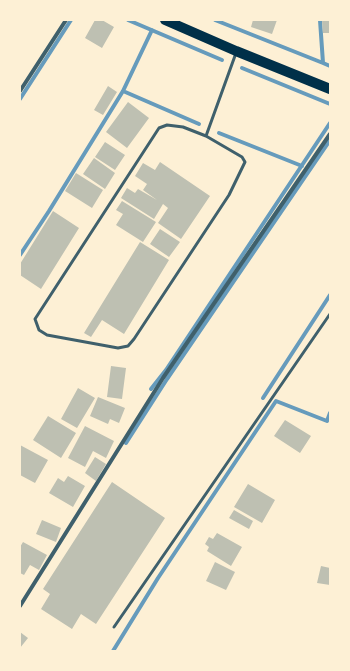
<!DOCTYPE html>
<html>
<head>
<meta charset="utf-8">
<style>
  body { margin:0 }
  #map { position:relative; width:350px; height:671px; overflow:hidden; background:#fdf0d5; font-family:"DejaVu Sans",sans-serif }
  canvas { display:block }
  .frame { position:absolute; inset:0; border:21px solid #fdf0d5; pointer-events:none }
</style>
</head>
<body>
<div id="map">
<canvas width="350" height="671"></canvas>
<div class="frame"></div>
</div>
<script>
const context = document.querySelector('canvas').getContext('2d');
context.lineJoin = 'round';
function poly(rows) {
  const path = new Path2D();
  for (const r of rows) {
    path.moveTo(r[0], r[1]);
    for (let i = 2; i < r.length; i += 2) path.lineTo(r[i], r[i + 1]);
  }
  return path;
}
function strokePath(path, color, width, dash) {
  context.strokeStyle = color;
  context.lineWidth = width;
  context.lineCap = dash ? 'butt' : 'round';
  context.setLineDash(dash || []);
  context.stroke(path);
}
function fill(path, color) {
  context.fillStyle = color;
  context.fill(path, 'evenodd');
}
strokePath(poly([
  [128,20,222,60],
  [215,20,323,63,320,20],
  [323,63,330,66],
  [242,68,330,104],
  [123,91,199,124],
  [20,99,71,20],
  [219,133,302,166],
  [20,255,49,211,123,91,152,30],
  [151,389,166,370,330,123],
  [263,398,330,295],
  [126,443,167,379,330,140],
  [113,651,158,578,276,401,327,421,330,413]
]), '#669bbc', 4);
fill(poly([
  [95,20,102,20,114,27,102,48,85,38],
  [253,20,277,20,272,34,251,27],
  [322,20,330,20,330,33,323,33],
  [108,86,117,92,103,115,94,110],
  [128,102,149,118,127,148,106,132],
  [105,142,125,155,115,170,95,157],
  [94,158,115,173,105,189,83,174],
  [160,162,210,196,181,239,158,223,168,208,163,204,154,219,121,198,127,188,135,193,138,189,157,200,143,190,147,184,135,176,143,163,155,170],
  [76,173,103,190,92,208,65,191],
  [122,201,156,222,143,242,116,225,123,214,116,210],
  [53,211,79,228,41,289,20,275,20,264],
  [160,229,180,242,169,257,150,244],
  [140,242,169,260,124,334,102,320,91,337,84,333],
  [111,366,126,368,122,399,107,397],
  [78,388,95,398,77,428,61,419],
  [98,397,125,408,119,423,110,419,108,424,90,416],
  [48,416,76,433,61,458,33,440],
  [285,420,311,436,300,453,274,436],
  [85,426,114,441,106,458,93,451,85,467,68,458],
  [20,445,48,460,35,483,20,475],
  [95,457,106,464,96,481,85,473],
  [68,476,85,486,73,507,49,493,58,478,64,482],
  [112,482,165,518,96,624,81,614,72,629,41,609,50,594,43,589],
  [248,484,275,500,262,523,234,507],
  [234,510,253,521,249,529,229,518],
  [42,520,61,528,56,542,36,534],
  [217,533,242,547,231,566,207,551,209,547,205,544,209,537,213,539],
  [23,542,47,555,39,570,30,565,24,575,20,573,20,547],
  [215,562,235,572,226,590,206,581],
  [321,566,330,568,330,585,317,583],
  [20,632,28,638,20,648]
]), '#bec0b2');
strokePath(poly([
  [167,125,183,127,206,136,242,157,245,162,229,195,134,339,128,346,118,348,47,335,39,330,35,319,159,128,167,125],
  [206,136,236,53],
  [114,627,330,314]
]), '#3f606c', 3);
strokePath(poly([
  [20,91,66,20],
  [20,606,163,378,330,134]
]), '#3f606c', 4);
strokePath(poly([
  [165,20,236,51,330,89]
]), '#003049', 10);
</script>
</body>
</html>
